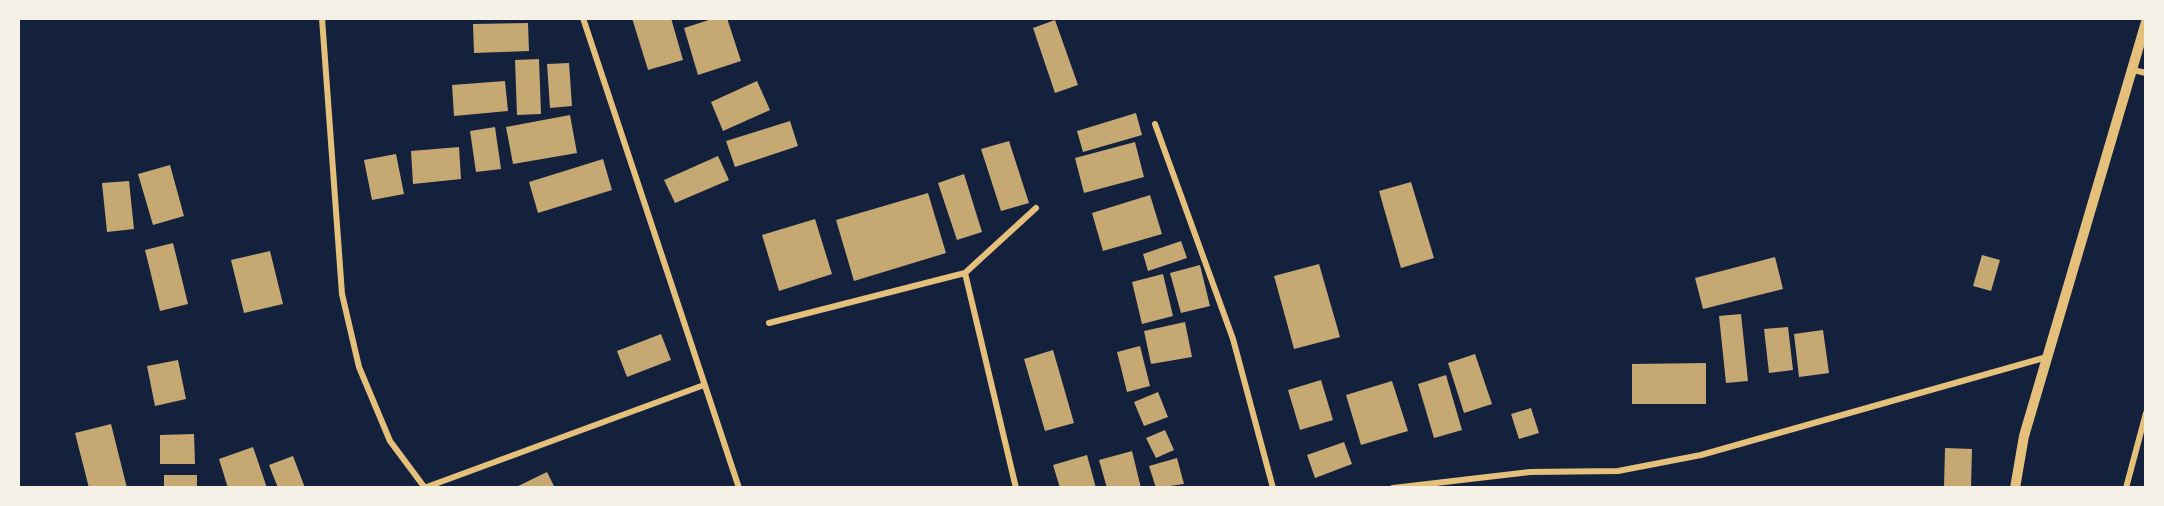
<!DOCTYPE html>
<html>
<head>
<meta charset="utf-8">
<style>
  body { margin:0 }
  #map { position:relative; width:2164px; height:506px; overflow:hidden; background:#14213d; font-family:"Fira Sans Condensed",sans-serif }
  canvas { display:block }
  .frame { position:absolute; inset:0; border:20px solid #f6f1e7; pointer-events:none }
</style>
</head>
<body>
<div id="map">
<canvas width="2164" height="506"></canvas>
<div class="frame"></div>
</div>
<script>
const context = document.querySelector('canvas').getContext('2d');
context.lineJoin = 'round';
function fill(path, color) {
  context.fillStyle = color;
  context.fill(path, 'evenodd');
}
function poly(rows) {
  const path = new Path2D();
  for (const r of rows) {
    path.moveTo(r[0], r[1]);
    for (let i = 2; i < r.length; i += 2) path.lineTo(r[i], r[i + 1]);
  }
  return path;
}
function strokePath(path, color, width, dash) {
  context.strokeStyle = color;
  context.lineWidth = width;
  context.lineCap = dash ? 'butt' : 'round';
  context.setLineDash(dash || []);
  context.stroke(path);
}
fill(poly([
  [632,18,671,18,683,60,648,70],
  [715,18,727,18,741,61,698,75,684,28],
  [1055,20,1078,85,1055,93,1033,28],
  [528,23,529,51,474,53,473,24],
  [539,59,541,114,517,115,515,60],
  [569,63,572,106,550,108,547,64],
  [505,81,508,111,454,116,452,85],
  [757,81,770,110,723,131,711,102],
  [1136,113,1142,135,1083,152,1077,131],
  [570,115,577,153,513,164,506,127],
  [790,121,798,146,735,167,726,141],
  [495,127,501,169,476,172,470,131],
  [1009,141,1029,203,1001,211,981,149],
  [1135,142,1144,177,1084,193,1075,158],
  [459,147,461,179,413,184,411,151],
  [396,154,404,194,372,200,364,160],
  [718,156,729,180,675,203,664,180],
  [603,159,612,190,538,213,529,182],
  [170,165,184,216,153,225,138,174],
  [964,174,982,232,957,240,938,183],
  [129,181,134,229,107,232,102,183],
  [1411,182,1434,258,1401,268,1379,191],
  [928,193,946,253,854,281,836,220],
  [1150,195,1162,234,1103,251,1092,213],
  [815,219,832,274,779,291,762,235],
  [1181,241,1187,258,1148,271,1143,254],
  [173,243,188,304,160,311,145,250],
  [270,251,283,304,244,313,231,260],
  [1982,255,2000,260,1991,291,1973,286],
  [1775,257,1783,289,1703,309,1695,278],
  [1319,264,1340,337,1294,349,1274,276],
  [1200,265,1210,306,1181,313,1170,273],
  [1163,274,1173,316,1142,324,1132,282],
  [1741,314,1748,381,1726,383,1719,316],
  [1185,322,1192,357,1151,364,1144,331],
  [1788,327,1793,370,1769,373,1764,329],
  [1823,330,1829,373,1799,377,1794,334],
  [661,334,671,360,627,377,617,351],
  [1140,346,1150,386,1127,392,1117,352],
  [1053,350,1074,423,1045,431,1024,359],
  [1475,354,1492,404,1464,413,1448,363],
  [178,360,186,399,155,406,147,366],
  [1706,363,1706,404,1632,404,1632,364],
  [1446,375,1462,430,1434,438,1418,384],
  [1321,380,1333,420,1300,430,1288,390],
  [1392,381,1408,431,1361,445,1346,395],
  [1158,392,1168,417,1144,426,1134,402],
  [1531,408,1539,433,1519,439,1511,414],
  [111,424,127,488,89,488,75,433],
  [1165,430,1174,450,1156,458,1146,438],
  [194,434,195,464,160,464,160,435],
  [1344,442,1352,464,1315,478,1307,455],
  [253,447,267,488,228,488,219,459],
  [1945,448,1972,449,1971,488,1944,488],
  [1132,451,1141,488,1107,488,1099,460],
  [1087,455,1096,488,1060,488,1053,465],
  [293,456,305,488,278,488,269,465],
  [1177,458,1184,484,1156,488,1149,466],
  [547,472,555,488,514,488],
  [164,475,197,475,197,488,164,488]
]), '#c6a872');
strokePath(poly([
  [322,18,342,294,359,367,390,441,425,488],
  [583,18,739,488],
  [2133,70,2146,73],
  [1155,124,1233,339,1273,488],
  [965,273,1016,488],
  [769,323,965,273,1036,208],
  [424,488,704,385],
  [1393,488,1530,472,1618,471,1701,455,2047,357],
  [2126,488,2146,413]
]), '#e5c07b', 6);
strokePath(poly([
  [2015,488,2024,436,2146,22]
]), '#e5c07b', 10);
</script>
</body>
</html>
